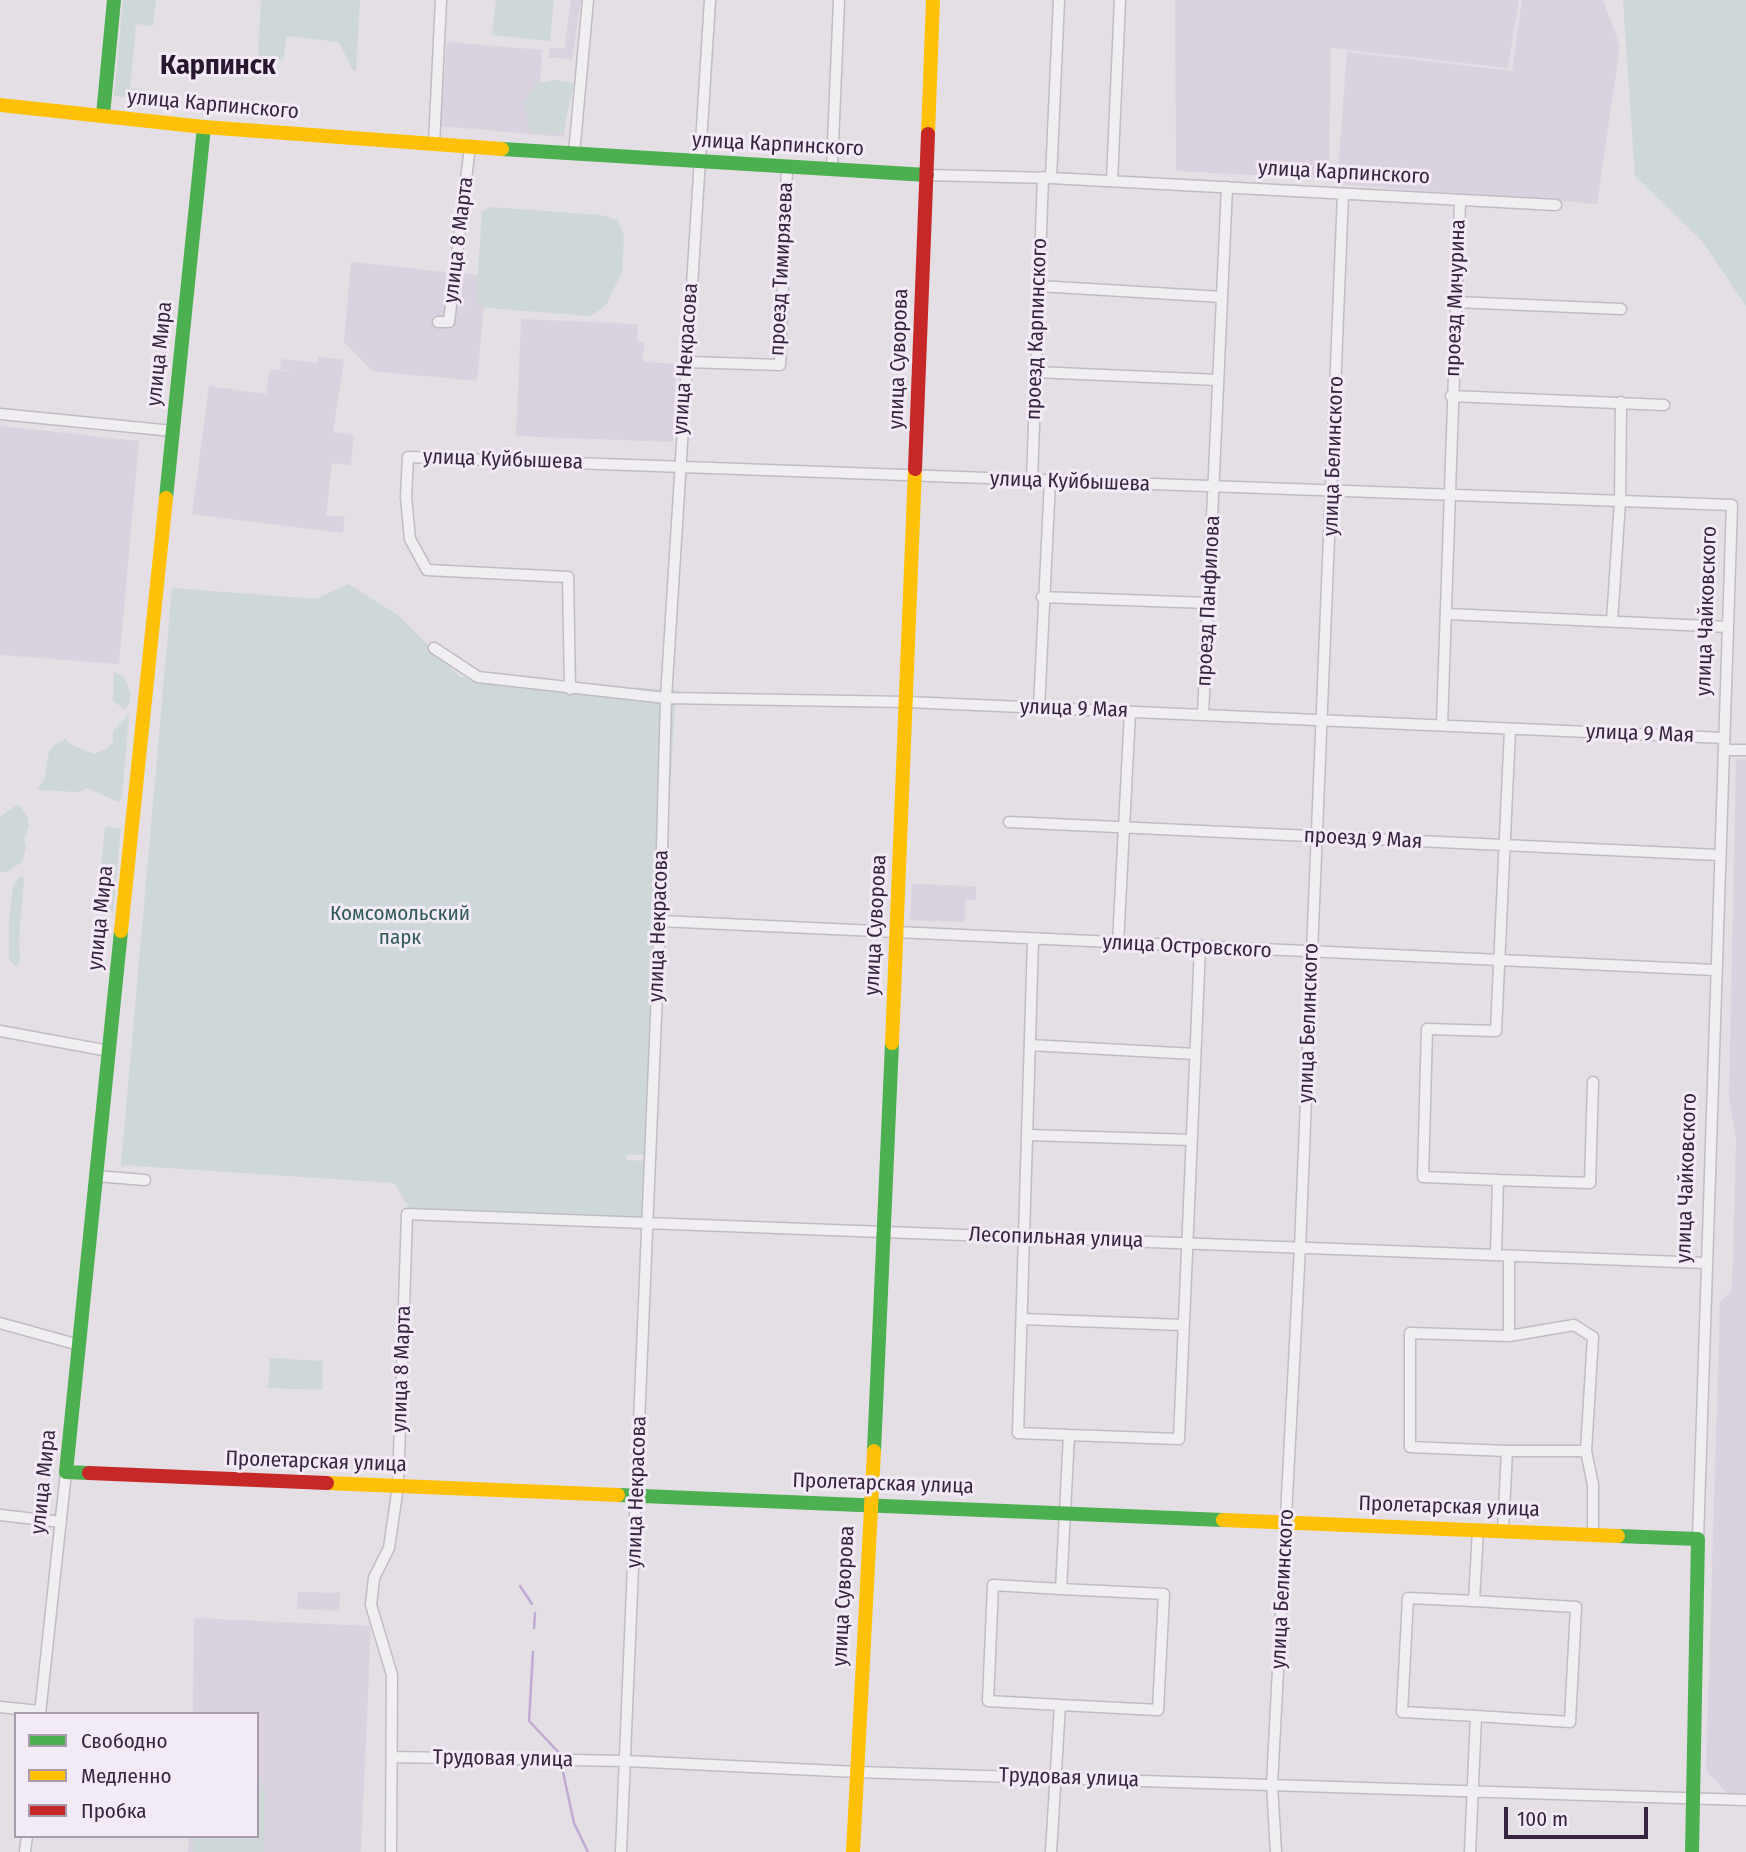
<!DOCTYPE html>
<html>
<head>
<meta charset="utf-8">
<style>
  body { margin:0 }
  #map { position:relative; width:1746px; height:1852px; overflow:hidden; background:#e3dfe5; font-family:"Fira Sans Condensed",sans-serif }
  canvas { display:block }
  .legend { position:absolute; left:14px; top:1712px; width:245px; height:126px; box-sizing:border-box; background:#f2ebf5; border:2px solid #a79bac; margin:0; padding:9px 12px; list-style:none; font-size:21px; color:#37243f }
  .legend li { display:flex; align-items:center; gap:14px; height:35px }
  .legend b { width:35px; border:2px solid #a79bac }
  .scale { position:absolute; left:1504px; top:1807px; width:144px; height:32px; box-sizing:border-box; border:4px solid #37243f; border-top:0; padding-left:9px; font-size:21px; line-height:24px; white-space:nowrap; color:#37243f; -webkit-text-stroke:5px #f2ebf5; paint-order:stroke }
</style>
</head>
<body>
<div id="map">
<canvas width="1746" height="1852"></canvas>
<ul class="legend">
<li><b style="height:9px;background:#4caf50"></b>Свободно</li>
<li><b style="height:9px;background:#ffc107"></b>Медленно</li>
<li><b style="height:9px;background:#c62828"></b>Пробка</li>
</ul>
<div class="scale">100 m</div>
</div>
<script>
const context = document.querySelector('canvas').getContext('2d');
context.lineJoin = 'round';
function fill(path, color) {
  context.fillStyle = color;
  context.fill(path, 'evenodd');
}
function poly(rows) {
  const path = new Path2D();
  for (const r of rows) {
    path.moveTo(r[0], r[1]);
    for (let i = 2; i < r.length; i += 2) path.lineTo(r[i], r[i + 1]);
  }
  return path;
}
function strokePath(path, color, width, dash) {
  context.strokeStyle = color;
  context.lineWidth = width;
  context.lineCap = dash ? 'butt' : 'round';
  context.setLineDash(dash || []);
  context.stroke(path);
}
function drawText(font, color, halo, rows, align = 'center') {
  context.font = font + ' "Fira Sans Condensed",sans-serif';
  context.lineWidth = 6;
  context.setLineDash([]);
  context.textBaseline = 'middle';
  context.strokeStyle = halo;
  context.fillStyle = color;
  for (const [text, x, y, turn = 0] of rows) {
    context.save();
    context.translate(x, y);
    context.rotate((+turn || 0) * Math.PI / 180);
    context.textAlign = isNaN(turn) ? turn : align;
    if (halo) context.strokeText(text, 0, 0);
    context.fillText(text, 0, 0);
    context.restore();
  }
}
fill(poly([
  [571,0,581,0,572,60,548,57,550,48,564,49],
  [1175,0,1519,0,1508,68,1331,48,1329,179,1176,171],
  [1522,0,1603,0,1620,46,1597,204,1337,184,1347,52,1512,71],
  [447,42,542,50,540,84,569,86,564,137,440,126],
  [351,262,487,276,477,381,372,371,344,342],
  [521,319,638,324,637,341,644,342,643,362,676,364,673,442,516,436],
  [318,356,344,360,333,432,354,435,351,465,332,463,326,515,345,517,343,533,192,514,209,386,266,394,270,369,291,372,280,369,281,359,317,363],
  [0,426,139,441,119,664,0,655],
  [1736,759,1746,759,1746,1794,1728,1794,1706,1770,1720,1303,1732,1289,1733,1251,1736,1139,1729,1098],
  [912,884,976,886,976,900,965,900,965,922,910,920],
  [298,1592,340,1593,339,1611,297,1609],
  [194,1618,371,1626,361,1852,188,1852,189,1836,257,1836,257,1714,193,1714]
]), '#dad2de');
fill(poly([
  [123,0,156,0,153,26,136,24,130,88,142,89,141,99,114,96],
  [261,0,360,0,356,71,352,69,339,42,287,36,283,60,258,57],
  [496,0,554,0,550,41,492,35],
  [1623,0,1746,0,1746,306,1702,241,1635,176],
  [554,80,574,83,563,133,531,132,523,103,535,84],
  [490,207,600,215,618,220,624,236,622,271,607,304,591,316,486,308,476,302,482,212],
  [348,584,398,615,460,677,676,690,648,1155,626,1155,626,1160,646,1161,643,1222,410,1209,394,1183,121,1165,172,588,316,599],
  [114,672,124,677,131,694,129,705,124,709,113,701],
  [129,714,122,799,118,802,88,788,78,792,37,790,44,780,49,752,56,744,65,739,74,746,95,754,108,748,113,741,113,731],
  [18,804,28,817,29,827,24,839,26,848,22,862,7,872,0,872,0,817],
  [105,827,121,828,113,912,97,911],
  [19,877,24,878,19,939,20,962,16,967,9,959,9,922,13,887],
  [270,1358,323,1361,322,1390,268,1388],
  [257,1770,265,1791,264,1852,193,1852,194,1836,257,1836,257,1793,261,1793]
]), '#ced8d8');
strokePath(poly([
  [520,1586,532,1604],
  [534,1628,535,1613],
  [533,1652,529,1721,562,1756],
  [563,1772,574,1823,588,1852]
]), '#c1aad3', 2.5);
const street = poly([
  [434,144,441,0],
  [574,154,588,0],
  [832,168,839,0],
  [927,175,1051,178,1556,205],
  [1051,178,1059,0],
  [1112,181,1120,0],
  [1039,286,1222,297],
  [1455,302,1621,309],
  [438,322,449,322,470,146],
  [687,362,780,365,787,167],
  [1035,372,1218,380],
  [1451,396,1664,405],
  [0,414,173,431],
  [1032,480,1043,177],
  [1042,597,1207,603],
  [1448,614,1728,627],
  [1612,621,1620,502,1621,402],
  [434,648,478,677,666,698,908,702,1724,738],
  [570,689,568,577,427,570,410,539,406,497,408,457,1732,505,1698,1539],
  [1039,708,1050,481],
  [1203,715,1227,187],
  [1442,725,1460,201],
  [1724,750,1746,750],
  [1009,822,1718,855],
  [660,921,1715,970],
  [1033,939,1018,1433,1069,1435,1061,1589,1164,1594,1158,1710,1060,1705,1051,1852],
  [1118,943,1130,712],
  [0,1031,109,1051],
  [1030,1045,1195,1054],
  [1028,1135,1191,1140],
  [96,1176,145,1180],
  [1498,1180,1590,1183,1593,1082],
  [1496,1255,1498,1180,1423,1177,1427,1029,1496,1031,1510,729],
  [1022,1319,1183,1325],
  [0,1323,79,1345],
  [1069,1435,1179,1439,1200,947],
  [1507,1451,1586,1451,1593,1337,1574,1325,1509,1336],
  [1586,1451,1593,1485,1593,1534],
  [0,1515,61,1522],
  [1503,1531,1507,1451,1410,1447,1410,1333,1509,1336,1509,1256],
  [1474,1601,1408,1598,1402,1712,1476,1716],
  [1060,1705,988,1701,993,1585,1061,1589],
  [0,1707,40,1711],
  [40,1714,66,1472],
  [392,1757,627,1761,857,1772,1746,1800],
  [25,1852,27,1836],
  [391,1852,392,1675,371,1605,374,1578,389,1548,398,1486,407,1214,1706,1263],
  [621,1852,660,921,666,698,710,0],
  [1276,1852,1272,1785,1300,1247,1343,194],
  [1470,1852,1476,1716,1570,1722,1576,1607,1474,1601,1478,1530]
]);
strokePath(street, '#c0bcc3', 13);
strokePath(street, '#f1eef2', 10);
strokePath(poly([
  [103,115,114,0],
  [502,149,927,175],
  [166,498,204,127],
  [874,1451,892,1043],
  [89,1473,66,1472,121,931],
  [618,1495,1223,1520],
  [1618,1536,1698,1539,1692,1852]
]), '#4caf50', 14);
strokePath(poly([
  [0,105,204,127,502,149],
  [928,134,933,0],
  [121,931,166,498],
  [892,1043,915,469],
  [327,1483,618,1495],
  [1223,1520,1618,1536],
  [853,1852,874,1451]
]), '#ffc107', 14);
strokePath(poly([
  [915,469,928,134],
  [89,1473,327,1483]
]), '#c62828', 14);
drawText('21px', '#37243f', '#f2ebf5', [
  ["улица Карпинского",213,105,5],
  ["улица Карпинского",778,145,3],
  ["улица Карпинского",1344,173,3],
  ["улица 8 Марта",459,240,-83],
  ["проезд Тимирязева",782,269,-87],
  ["проезд Мичурина",1456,298,-88],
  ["проезд Карпинского",1037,329,-88],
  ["улица Мира",160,354,-84],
  ["улица Некрасова",686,359,-86],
  ["улица Суворова",899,359,-88],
  ["улица Белинского",1334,456,-88],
  ["улица Куйбышева",503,460,2],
  ["улица Куйбышева",1070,482,2],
  ["проезд Панфилова",1209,601,-87],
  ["улица Чайковского",1707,611,-88],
  ["улица 9 Мая",1074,709,2],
  ["улица 9 Мая",1640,734,2],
  ["проезд 9 Мая",1363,839,3],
  ["улица Мира",101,918,-84],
  ["улица Суворова",876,925,-87],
  ["улица Некрасова",659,926,-88],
  ["улица Островского",1187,947,3],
  ["улица Белинского",1309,1023,-88],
  ["улица Чайковского",1687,1178,-88],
  ["Лесопильная улица",1056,1238,2],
  ["улица 8 Марта",402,1369,-88],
  ["Пролетарская улица",316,1462,2],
  ["улица Мира",44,1482,-84],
  ["Пролетарская улица",883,1484,2],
  ["улица Некрасова",637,1492,-88],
  ["Пролетарская улица",1449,1507,2],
  ["улица Белинского",1283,1589,-87],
  ["улица Суворова",844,1596,-87],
  ["Трудовая улица",503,1759,1],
  ["Трудовая улица",1069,1778,2]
]);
drawText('21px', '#315c56', '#f2ebf5', [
  ["Комсомольский",400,914],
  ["парк",400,938]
]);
drawText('bold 28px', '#291730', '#f2ebf5', [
  ["Карпинск",218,66]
]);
</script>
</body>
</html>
